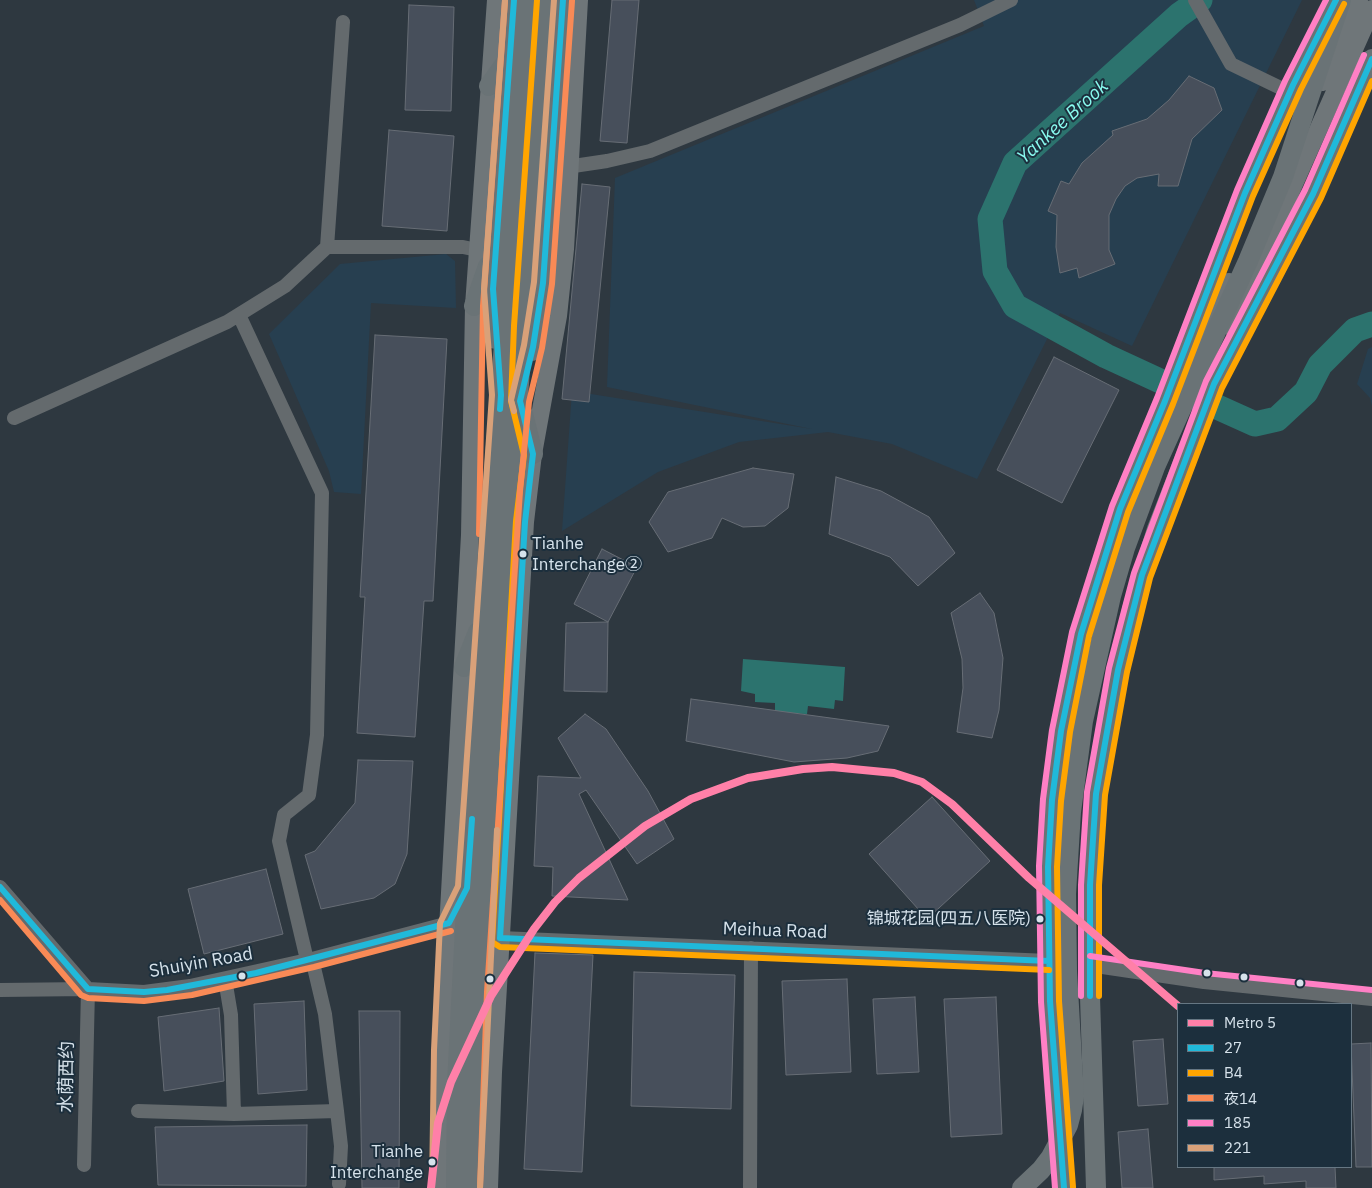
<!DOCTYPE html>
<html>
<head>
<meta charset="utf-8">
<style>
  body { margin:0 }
  #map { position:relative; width:1372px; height:1188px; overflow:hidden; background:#2e3840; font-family:"IBM Plex Sans","Noto Sans SC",sans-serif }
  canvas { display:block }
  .legend { position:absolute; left:1177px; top:1003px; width:175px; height:165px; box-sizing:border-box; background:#1c2f3d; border:1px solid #667783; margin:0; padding:6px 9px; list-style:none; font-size:15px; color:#d6e2eb }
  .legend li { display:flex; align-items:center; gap:10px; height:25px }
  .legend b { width:25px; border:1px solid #667783 }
</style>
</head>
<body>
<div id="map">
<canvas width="1372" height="1188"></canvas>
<ul class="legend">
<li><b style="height:6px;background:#ff80a8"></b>Metro 5</li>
<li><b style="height:6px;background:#20b9da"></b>27</li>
<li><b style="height:6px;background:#ffa500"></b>B4</li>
<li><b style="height:6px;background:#f98a56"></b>夜14</li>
<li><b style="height:6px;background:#ff80c5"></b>185</li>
<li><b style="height:6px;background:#d9a179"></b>221</li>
</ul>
</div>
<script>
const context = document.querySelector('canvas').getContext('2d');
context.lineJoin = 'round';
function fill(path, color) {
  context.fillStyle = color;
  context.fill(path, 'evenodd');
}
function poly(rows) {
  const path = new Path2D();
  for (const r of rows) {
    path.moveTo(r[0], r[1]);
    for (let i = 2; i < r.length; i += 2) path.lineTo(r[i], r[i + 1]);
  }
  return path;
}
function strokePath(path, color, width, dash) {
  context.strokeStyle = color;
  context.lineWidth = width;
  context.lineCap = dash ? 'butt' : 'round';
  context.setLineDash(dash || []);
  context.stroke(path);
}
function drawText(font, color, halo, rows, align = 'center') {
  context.font = font + ' "IBM Plex Sans","Noto Sans SC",sans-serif';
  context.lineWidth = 4;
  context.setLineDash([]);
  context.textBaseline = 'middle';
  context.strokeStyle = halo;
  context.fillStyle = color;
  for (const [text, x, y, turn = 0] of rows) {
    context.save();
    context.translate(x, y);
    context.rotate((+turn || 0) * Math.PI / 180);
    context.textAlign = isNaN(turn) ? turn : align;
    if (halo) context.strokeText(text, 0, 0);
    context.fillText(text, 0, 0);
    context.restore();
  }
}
fill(poly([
  [974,0,1302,0,1132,346,1060,313,977,479,892,444,828,432,739,442,658,472,562,531,572,391,812,429,607,387,615,178,984,26],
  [446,254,455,261,456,308,371,303,361,494,334,492,329,471,269,334,340,264],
  [1372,347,1372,406,1370,398,1357,384,1368,349]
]), '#273f50');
fill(poly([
  [743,659,845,667,843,701,835,700,834,709,808,706,807,714,775,713,775,703,755,702,755,694,741,691]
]), '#2c736e');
strokePath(poly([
  [1199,399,1106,356,1015,306,995,271,990,219,1015,163,1179,15,1200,0],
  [1215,406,1255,424,1277,419,1306,392,1320,365,1355,330,1372,324]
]), '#2c736e', 25);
const building = poly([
  [612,0,639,0,627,143,600,141,612,0],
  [409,5,454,7,451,111,405,110,409,5],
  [1189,76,1214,88,1222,110,1192,139,1178,186,1158,186,1159,174,1137,178,1125,186,1116,199,1109,215,1109,250,1115,264,1079,278,1077,268,1060,273,1056,247,1057,215,1048,211,1061,181,1069,184,1082,163,1113,135,1112,131,1147,119,1169,100,1189,76],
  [389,130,454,136,447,231,382,226,389,130],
  [582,184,610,187,589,402,562,399,582,184],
  [375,335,447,339,433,601,424,601,415,737,357,733,365,597,360,597,375,335],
  [1054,357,1119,390,1062,503,997,470,1054,357],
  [753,468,794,474,788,508,765,526,743,527,722,518,712,538,668,552,649,522,668,492,753,468],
  [836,477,881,491,929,517,955,553,918,586,890,557,829,534,836,477],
  [602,549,637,567,608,622,574,604,602,549],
  [980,593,994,613,1003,658,999,710,992,738,957,732,963,688,962,659,951,613,980,593],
  [608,622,607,692,564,691,566,623,608,622],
  [691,699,889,726,878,751,847,758,794,762,686,741,691,699],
  [585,714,606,729,648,791,674,839,637,864,586,790,579,794,628,900,552,896,553,867,534,866,538,776,581,778,558,738,585,714],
  [358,760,413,761,407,854,395,884,374,898,321,909,305,855,315,851,355,803,358,760],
  [932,797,990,861,927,919,869,854,932,797],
  [266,869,283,934,204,954,188,889,266,869],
  [535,953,593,955,582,1172,524,1169,535,953],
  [634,972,735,975,731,1109,631,1106,634,972],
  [847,979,851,1072,786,1075,782,981,847,979],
  [915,997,919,1072,877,1074,873,999,915,997],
  [996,997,1002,1134,951,1137,944,999,996,997],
  [304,1001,307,1090,258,1094,254,1004,304,1001],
  [219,1008,224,1081,164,1091,158,1017,219,1008],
  [359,1011,400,1011,399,1188,362,1188,359,1011],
  [1163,1039,1168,1104,1138,1106,1133,1041,1163,1039],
  [1371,1043,1372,1167,1356,1167,1351,1044,1371,1043],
  [307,1125,306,1186,158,1185,155,1127,307,1125],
  [1148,1129,1153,1188,1122,1188,1118,1132,1148,1129],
  [1214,1167,1335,1167,1336,1188,1306,1188,1306,1181,1264,1184,1264,1176,1214,1180,1214,1167]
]);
fill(building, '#474f5b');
strokePath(building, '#676d75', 1);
strokePath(poly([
  [1195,0,1231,64,1289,92],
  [560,168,607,161,650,151,960,25,1011,0],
  [327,247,343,22],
  [239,315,322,493,317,735,309,795,284,815,279,841,307,960],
  [14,418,227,322,285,286,327,247,463,247,477,250],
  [0,887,88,989,144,992,190,986,312,959,449,923],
  [500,938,1049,961],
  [312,959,325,1014,337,1111,341,1146,339,1184],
  [1089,965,1204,982,1372,999],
  [225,979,231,1015,234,1114],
  [0,990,88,989,84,1165],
  [138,1111,234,1114,337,1111],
  [750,1188,751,948]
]), '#646a6d', 14);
strokePath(poly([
  [1322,82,1359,0],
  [1234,330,1281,213,1372,9],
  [1190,354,1229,282],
  [441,1188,444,1000,470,535,474,306,496,0],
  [489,1188,493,1072,525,522,533,454,558,316,565,249,579,0]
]), '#6f7679', 18);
strokePath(poly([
  [489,86,509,58],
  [474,306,488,266],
  [495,339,494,269,514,0],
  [532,351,543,283,563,0],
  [523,414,533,454],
  [464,667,478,632],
  [456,1188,457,1085,467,888,492,496,531,0],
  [471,1188,473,1092,485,866,546,0],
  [1064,1188,1050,1001,1048,867,1052,800,1061,731,1081,634,1120,509,1165,401,1245,193,1293,85,1334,4],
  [1096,1188,1089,965,1091,852,1096,794,1107,727,1132,609,1157,529,1214,384,1313,194,1372,59]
]), '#6a7376', 20);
strokePath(poly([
  [1022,1188,1041,1170,1051,1157,1068,1125,1072,1110,1074,1096,1067,971,1066,894,1071,812,1083,721,1111,596,1125,548,1155,467,1248,261,1283,177,1341,0]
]), '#6a7376', 20);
strokePath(poly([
  [563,0,543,283,533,347,520,401,533,454,525,522,500,938,1049,961],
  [500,409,501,395,493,289,514,0],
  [0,887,88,989,144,992,167,990,256,973,449,923,467,888,472,819],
  [1090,996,1090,885,1096,794,1118,670,1142,575,1214,384,1313,194,1372,59],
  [1064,1188,1050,1001,1048,867,1052,800,1061,731,1081,634,1120,509,1165,401,1245,193,1293,85,1336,0]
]), '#20b9da', 6);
strokePath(poly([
  [537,0,514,326,511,401,524,455,516,521,492,942,500,947,1049,970],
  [1099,996,1099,885,1105,795,1127,672,1150,578,1222,388,1321,198,1372,81],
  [1073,1187,1059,1001,1057,867,1061,801,1070,732,1089,636,1128,512,1173,404,1253,196,1301,89,1344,4]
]), '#ffa500', 6);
strokePath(poly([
  [479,534,483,306,505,1],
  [0,900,81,995,88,998,144,1001,192,995,314,967,451,931],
  [480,1188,487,992,520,491,529,402,542,348,552,284,572,1]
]), '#f98a56', 6);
strokePath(poly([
  [1090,956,1205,973,1372,990],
  [1081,996,1081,885,1087,792,1109,668,1134,573,1206,381,1305,190,1364,55],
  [1055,1188,1041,1002,1039,866,1043,799,1052,730,1072,632,1112,506,1157,398,1237,190,1285,81,1326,0]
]), '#ff80c5', 6);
strokePath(poly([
  [514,411,511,400,524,345,534,282,554,0],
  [432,1188,434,1050,440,923,458,886,492,395,484,289,505,0],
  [480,1188,497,830]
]), '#d9a179', 6);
strokePath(poly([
  [431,1188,438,1123,451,1082,491,996,534,929,555,902,579,878,645,826,691,799,748,778,803,769,832,767,894,773,922,782,952,804,1029,878,1178,1006]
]), '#ff80a8', 8);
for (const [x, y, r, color] of [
  [523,554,4.5,"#d6e2eb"],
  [1040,919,4.5,"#d6e2eb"],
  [1207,973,4.5,"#d6e2eb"],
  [242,976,4.5,"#d6e2eb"],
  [1244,977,4.5,"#d6e2eb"],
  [490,979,4.5,"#d6e2eb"],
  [1300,983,4.5,"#d6e2eb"],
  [432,1162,4.5,"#d6e2eb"]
]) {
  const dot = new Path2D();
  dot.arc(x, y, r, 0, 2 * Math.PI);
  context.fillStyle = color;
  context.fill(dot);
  strokePath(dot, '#1c2f3d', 2);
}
drawText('17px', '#d6e2eb', '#1c2f3d', [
  ["Tianhe",532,544,"left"],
  ["Interchange②",532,565,"left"],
  ["锦城花园(四五八医院)",1031,919],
  ["Tianhe",423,1152],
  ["Interchange",423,1173]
], 'right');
drawText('18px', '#d6e2eb', '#1c2f3d', [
  ["Meihua Road",775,931,2],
  ["Shuiyin Road",201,963,-10],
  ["水荫西约",67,1077,-89]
]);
drawText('italic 19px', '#89faef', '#1c2f3d', [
  ["Yankee Brook",1063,122,-42]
]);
</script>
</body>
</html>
